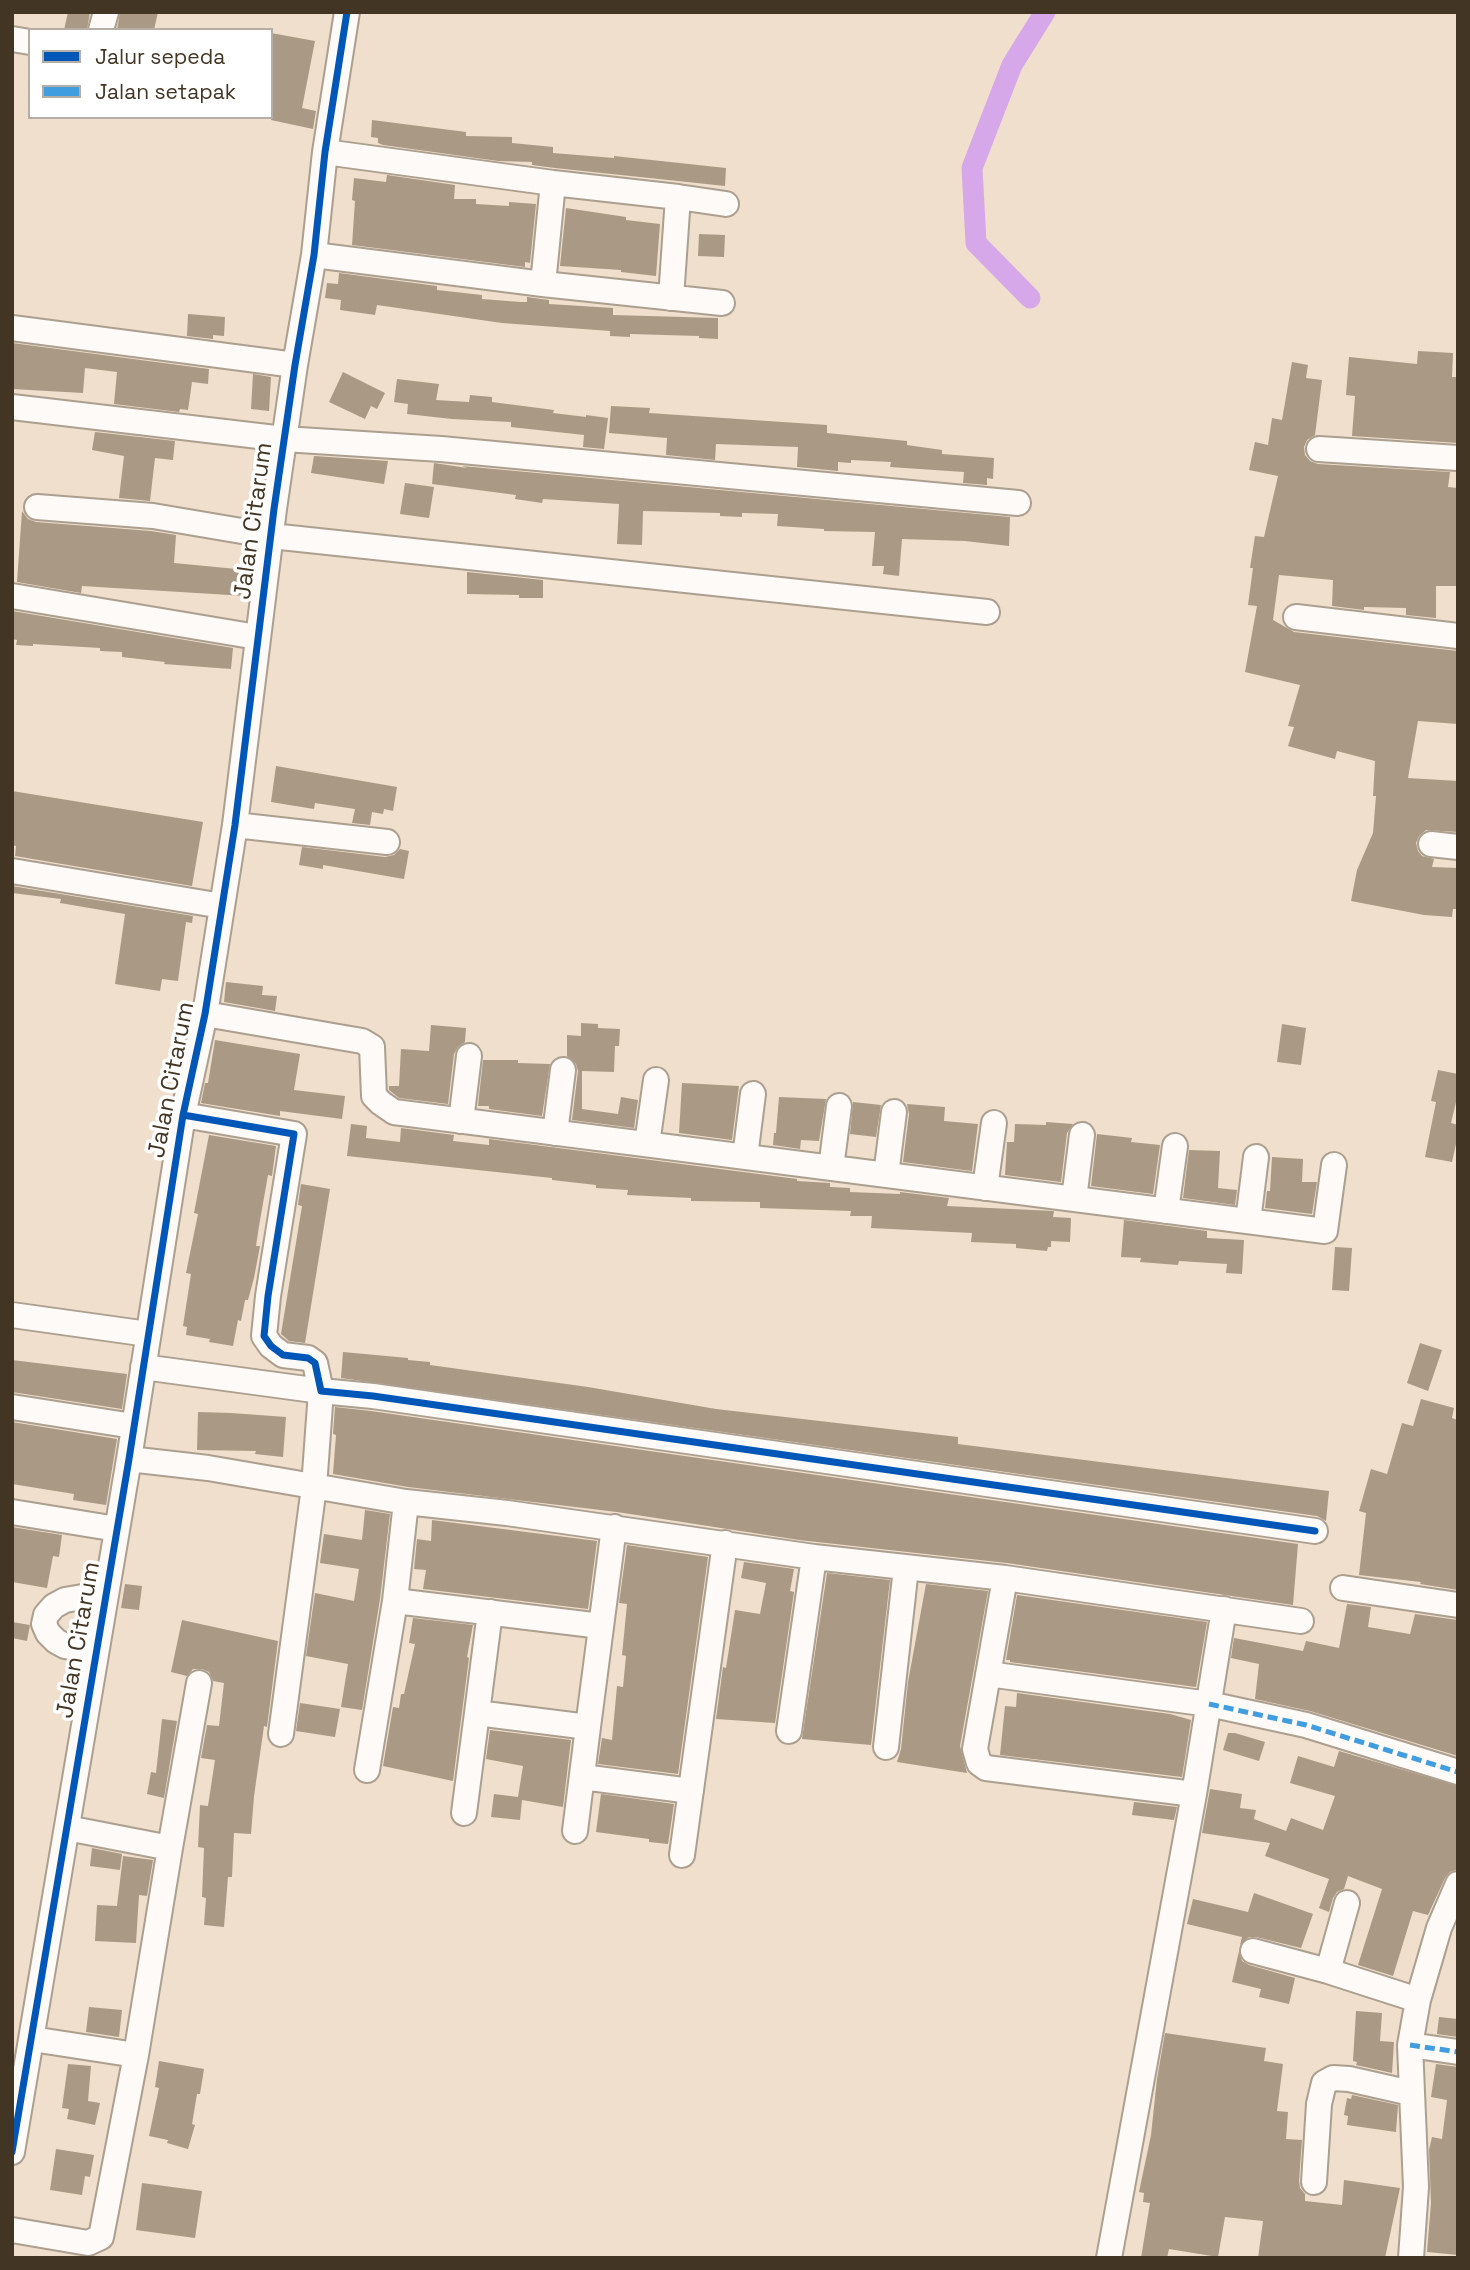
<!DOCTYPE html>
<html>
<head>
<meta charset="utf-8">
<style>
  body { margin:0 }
  #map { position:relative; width:1470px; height:2270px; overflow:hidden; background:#efdfcc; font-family:"Space Grotesk",sans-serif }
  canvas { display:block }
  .frame { position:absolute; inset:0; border:14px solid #433524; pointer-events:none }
  .legend { position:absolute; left:28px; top:28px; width:245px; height:91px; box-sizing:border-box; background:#fff; border:2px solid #b4aea7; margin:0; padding:9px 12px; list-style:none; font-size:21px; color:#433524 }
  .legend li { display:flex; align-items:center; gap:14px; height:35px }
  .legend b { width:35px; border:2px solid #b4aea7 }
</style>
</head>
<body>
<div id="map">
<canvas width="1470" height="2270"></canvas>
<div class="frame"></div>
<ul class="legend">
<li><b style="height:9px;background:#0057b8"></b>Jalur sepeda</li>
<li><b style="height:9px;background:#3f9de0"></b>Jalan setapak</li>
</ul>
</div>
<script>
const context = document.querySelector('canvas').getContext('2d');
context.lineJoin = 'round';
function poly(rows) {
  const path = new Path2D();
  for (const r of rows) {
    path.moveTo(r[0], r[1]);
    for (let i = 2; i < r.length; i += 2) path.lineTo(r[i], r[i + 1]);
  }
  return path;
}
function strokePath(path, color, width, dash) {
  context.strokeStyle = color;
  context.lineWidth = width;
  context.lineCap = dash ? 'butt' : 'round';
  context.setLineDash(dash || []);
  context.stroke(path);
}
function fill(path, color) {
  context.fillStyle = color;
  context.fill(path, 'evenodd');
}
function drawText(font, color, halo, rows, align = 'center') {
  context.font = font + ' "Space Grotesk",sans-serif';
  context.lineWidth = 7;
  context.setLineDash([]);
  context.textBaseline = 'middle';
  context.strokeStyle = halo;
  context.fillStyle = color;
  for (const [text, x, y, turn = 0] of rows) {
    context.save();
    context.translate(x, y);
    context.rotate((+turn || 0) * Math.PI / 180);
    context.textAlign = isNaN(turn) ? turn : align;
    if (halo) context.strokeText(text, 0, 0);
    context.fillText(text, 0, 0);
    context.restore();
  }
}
strokePath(poly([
  [1030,298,976,243,972,168,1012,65,1045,12]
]), '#d6a7e9', 21);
fill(poly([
  [68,12,90,12,87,30,64,30],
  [120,12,158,12,154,30,117,30],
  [271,33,315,41,302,108,316,111,313,129,271,120],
  [372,120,466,132,466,136,512,137,512,143,553,147,553,153,614,158,614,156,726,168,725,186,555,168,532,165,532,162,498,161,383,145,378,143,378,138,371,137],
  [387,175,455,185,454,199,476,199,476,204,509,206,509,202,536,204,530,263,525,262,525,267,352,245,355,201,352,200,354,178,386,182],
  [566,208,626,217,626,220,660,224,656,276,621,272,621,270,560,266],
  [699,234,725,235,724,257,698,256],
  [339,273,437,286,437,290,482,295,482,299,520,302,527,302,527,297,549,300,549,304,613,308,613,315,718,318,718,339,699,338,699,336,630,334,630,337,610,336,610,331,502,323,377,305,375,315,340,310,341,300,325,298,327,283,338,284],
  [188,314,225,317,224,336,213,335,213,339,187,336],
  [12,343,209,369,208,384,192,382,188,410,180,409,179,412,114,404,117,372,85,368,83,393,12,389],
  [1418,351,1453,353,1452,377,1458,377,1458,443,1352,436,1355,396,1346,395,1349,357,1417,364],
  [1292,362,1308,365,1306,378,1322,380,1315,435,1307,440,1304,447,1305,455,1310,461,1318,464,1450,472,1448,487,1458,488,1458,586,1436,586,1436,618,1406,615,1406,608,1364,607,1364,610,1332,606,1333,580,1279,575,1273,620,1294,632,1458,651,1458,724,1418,721,1408,778,1458,781,1458,832,1426,830,1419,836,1416,843,1418,851,1422,856,1434,859,1432,867,1458,868,1458,909,1453,909,1452,917,1424,915,1351,901,1357,870,1373,833,1376,796,1373,796,1375,761,1337,751,1335,759,1288,746,1294,727,1288,726,1300,685,1245,672,1257,606,1248,605,1253,568,1250,568,1255,536,1264,537,1278,476,1249,470,1255,442,1268,445,1272,418,1282,420],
  [343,372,385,393,377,409,371,406,365,419,329,402],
  [253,374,271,377,269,411,251,409],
  [397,379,439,384,436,400,469,402,470,395,492,397,492,402,554,410,553,413,586,417,586,415,608,418,604,449,583,447,584,435,511,427,511,422,452,419,407,414,408,404,394,402],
  [611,406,650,408,649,413,827,425,827,433,907,441,907,445,942,450,942,454,994,458,993,479,987,478,987,485,963,483,964,472,890,467,891,462,851,460,851,463,838,462,838,471,797,467,798,447,716,444,715,460,666,455,667,438,609,433],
  [95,432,175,441,173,460,155,458,150,501,119,498,124,456,92,450],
  [314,456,388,461,384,484,311,473],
  [434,463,467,468,462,466,1010,517,1009,546,965,541,902,539,899,576,883,574,884,566,872,566,875,532,824,531,824,529,777,526,778,514,742,513,742,517,720,516,720,513,643,511,642,545,617,544,619,504,543,499,542,503,515,499,516,495,432,484],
  [405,483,434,487,429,518,400,514],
  [22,511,28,519,36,522,151,531,176,535,174,563,247,570,246,596,82,586,81,593,17,582],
  [467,572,543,580,543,598,519,598,519,595,467,594],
  [12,611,233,648,231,669,164,664,165,662,122,657,122,652,100,651,100,648,33,644,33,646,16,645,17,640,12,639],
  [276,766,397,787,393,811,384,809,383,814,372,812,370,825,352,823,355,809,315,803,314,809,271,802],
  [12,791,203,822,192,886,15,856,16,846,12,845],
  [302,847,385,857,394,855,400,849,409,851,404,879,323,865,323,869,299,865],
  [12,886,193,916,192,923,186,922,178,981,162,979,160,991,115,984,125,914,60,903,61,899,12,893],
  [226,982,263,986,262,995,277,996,275,1011,224,1002],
  [581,1023,598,1024,598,1028,620,1029,619,1046,615,1046,614,1072,582,1071,582,1109,618,1114,621,1097,638,1100,634,1128,572,1120,578,1071,576,1064,567,1056,567,1035,581,1036],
  [1282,1024,1306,1028,1301,1065,1277,1062],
  [431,1025,466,1028,465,1042,458,1047,454,1054,448,1104,399,1098,389,1090,389,1086,399,1086,401,1049,429,1051],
  [215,1040,300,1054,294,1090,345,1096,342,1119,280,1111,280,1116,201,1103,205,1083,208,1083],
  [483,1060,518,1060,518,1063,550,1064,542,1116,489,1109,489,1106,478,1106],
  [1438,1070,1458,1074,1458,1094,1451,1123,1458,1125,1458,1135,1452,1162,1425,1157,1436,1102,1431,1101],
  [682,1083,739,1086,732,1140,679,1133],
  [779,1097,826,1099,819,1141,801,1140,800,1149,773,1145,774,1133,776,1133],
  [853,1102,881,1105,876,1137,850,1134],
  [907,1104,945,1107,944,1121,978,1124,972,1171,903,1162,909,1114],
  [1046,1122,1073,1124,1067,1133,1061,1182,1005,1175,1007,1142,1014,1142,1015,1124,1046,1125],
  [351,1124,367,1126,366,1138,400,1142,401,1128,454,1135,453,1141,489,1145,489,1139,797,1179,797,1181,830,1183,830,1187,850,1188,850,1192,900,1194,900,1192,949,1198,947,1206,1054,1211,1053,1217,1071,1218,1070,1242,1051,1241,1051,1247,1048,1247,1047,1251,1016,1248,1016,1244,971,1242,972,1233,871,1228,872,1216,850,1216,851,1211,760,1208,760,1202,691,1201,691,1198,627,1195,628,1190,596,1188,596,1185,552,1180,552,1178,347,1156],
  [1097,1134,1132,1138,1131,1142,1160,1145,1153,1194,1091,1186],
  [209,1135,276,1146,272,1176,268,1175,259,1226,256,1246,260,1246,254,1278,248,1300,245,1300,241,1321,238,1320,233,1346,209,1342,210,1339,186,1335,187,1327,183,1326,191,1274,186,1273,198,1214,194,1213],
  [1189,1150,1220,1151,1218,1188,1237,1190,1235,1205,1183,1198],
  [1272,1157,1303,1159,1302,1182,1317,1182,1312,1214,1265,1208,1267,1191,1270,1191],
  [301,1184,330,1189,305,1343,289,1341,281,1334,302,1206,298,1205],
  [1124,1220,1207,1231,1207,1238,1244,1240,1242,1274,1226,1273,1227,1264,1179,1261,1178,1265,1140,1262,1141,1258,1121,1257],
  [1335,1247,1352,1248,1349,1291,1332,1290],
  [1420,1343,1442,1350,1428,1391,1407,1383],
  [343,1352,408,1358,408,1360,430,1362,430,1365,588,1387,716,1409,958,1437,958,1444,1329,1491,1326,1521,1317,1516,341,1378],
  [12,1360,127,1374,122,1409,12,1392],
  [1421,1399,1454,1408,1452,1418,1458,1420,1458,1590,1420,1584,1421,1582,1359,1575,1366,1513,1359,1511,1371,1469,1387,1474,1402,1423,1413,1426],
  [335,1407,371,1411,1298,1544,1293,1605,1007,1563,799,1540,617,1512,408,1487,333,1474,336,1435,333,1434],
  [198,1412,231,1413,286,1417,283,1457,255,1454,256,1451,197,1450],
  [12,1422,117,1439,106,1505,73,1500,74,1494,12,1484],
  [365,1510,390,1514,380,1599,362,1710,341,1707,348,1664,306,1656,315,1593,354,1601,359,1569,320,1563,324,1534,362,1540],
  [432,1520,597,1541,588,1609,423,1589,426,1570,414,1569,417,1539,431,1541],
  [12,1527,62,1535,59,1557,53,1556,47,1588,12,1582],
  [627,1545,708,1557,678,1774,598,1764,602,1738,612,1740,617,1686,623,1687,626,1656,622,1655,627,1604,619,1603],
  [744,1562,794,1569,790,1591,794,1592,775,1723,716,1719,723,1667,726,1668,735,1610,760,1614,766,1583,741,1578],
  [827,1573,890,1580,871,1745,802,1739],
  [125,1584,142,1586,139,1610,121,1608],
  [926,1584,988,1591,960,1746,967,1773,897,1762,901,1749,908,1682],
  [1017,1595,1207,1622,1196,1687,1010,1662,1010,1660,1006,1660],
  [1347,1604,1371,1607,1368,1627,1410,1634,1415,1614,1458,1620,1458,1756,1310,1711,1255,1699,1259,1664,1231,1658,1234,1638,1303,1651,1306,1641,1339,1648],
  [413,1618,473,1625,467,1657,469,1658,453,1781,383,1766,393,1707,399,1708,401,1694,404,1694,415,1644,409,1643],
  [182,1620,278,1641,267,1727,264,1726,254,1796,251,1834,234,1833,232,1877,228,1877,224,1927,204,1925,206,1898,202,1897,204,1848,198,1847,200,1805,208,1806,215,1760,201,1758,207,1725,219,1726,224,1683,213,1681,209,1672,202,1669,193,1669,187,1676,171,1672],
  [12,1622,30,1625,27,1641,12,1638],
  [1017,1693,1170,1714,1191,1720,1182,1777,1000,1755,1005,1706,1016,1707],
  [300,1703,340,1709,335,1737,296,1731],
  [162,1719,177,1721,164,1798,147,1794,151,1772,156,1773],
  [490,1730,571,1740,563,1807,522,1800,520,1820,491,1817,494,1794,518,1797,523,1766,486,1759],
  [1228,1733,1235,1733,1265,1742,1259,1761,1223,1750],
  [1339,1751,1458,1786,1458,1869,1450,1872,1445,1878,1428,1915,1413,1911,1393,1976,1358,1965,1382,1889,1348,1876,1344,1889,1337,1892,1333,1898,1329,1912,1319,1908,1329,1879,1265,1856,1270,1843,1202,1833,1210,1789,1242,1794,1240,1808,1256,1810,1254,1819,1286,1831,1291,1818,1323,1830,1335,1796,1290,1783,1298,1756,1334,1767],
  [601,1794,674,1804,668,1844,649,1842,649,1839,596,1832],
  [1134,1802,1177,1807,1174,1820,1132,1815],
  [92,1848,122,1854,120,1870,90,1866],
  [123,1856,153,1860,147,1896,139,1895,136,1943,95,1941,97,1905,117,1906],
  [1254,1893,1313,1914,1301,1948,1256,1937,1249,1937,1240,1945,1242,1937,1187,1924,1193,1899,1248,1912],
  [1239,1951,1242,1961,1249,1965,1295,1978,1289,2004,1259,1997,1261,1989,1232,1982],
  [89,2007,122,2010,119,2037,86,2032],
  [1356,2011,1382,2013,1380,2041,1394,2042,1392,2073,1356,2065,1357,2062,1353,2061],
  [1439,2017,1458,2019,1458,2037,1437,2034],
  [1165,2033,1266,2048,1264,2061,1283,2064,1277,2111,1288,2112,1286,2139,1302,2140,1299,2181,1300,2188,1305,2194,1305,2201,1342,2205,1344,2180,1400,2188,1385,2258,1258,2258,1263,2221,1225,2217,1218,2257,1169,2249,1167,2258,1141,2258,1150,2203,1143,2202,1144,2193,1139,2192,1151,2135,1157,2079],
  [159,2061,204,2069,200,2094,197,2094,192,2124,195,2125,188,2149,167,2143,168,2140,149,2136,159,2088,155,2087],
  [68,2064,91,2066,88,2101,100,2103,95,2125,67,2119,69,2109,62,2108],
  [1436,2064,1458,2067,1458,2255,1427,2252,1431,2203,1429,2150,1432,2137,1442,2139,1447,2100,1431,2097],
  [1352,2095,1398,2105,1396,2132,1347,2125,1348,2116,1344,2115,1347,2098,1351,2099],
  [56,2149,94,2155,90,2177,85,2176,82,2195,50,2190],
  [142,2183,202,2191,195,2238,136,2230]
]), '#a99985');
const minor = poly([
  [101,30,106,12],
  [12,39,30,42],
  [325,152,553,183,678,197,671,298],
  [678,197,726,204],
  [314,255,543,284,722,303],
  [543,284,553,183],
  [12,328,295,365],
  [12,407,284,439,441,449,1018,503],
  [1319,449,1458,458],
  [37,507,153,516,271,536,987,612],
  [12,596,257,637],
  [1296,617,1458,636],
  [235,825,387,842],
  [1431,844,1458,847],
  [12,871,222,906],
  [205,1014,362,1041,372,1047,374,1096,381,1103,394,1112,1325,1231,1334,1165],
  [183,1115,294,1134,268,1296,264,1336,271,1346,283,1355,308,1358,315,1363,321,1391,373,1396,1315,1531],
  [461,1121,469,1056],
  [555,1133,563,1070],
  [647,1144,656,1080],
  [745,1157,753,1094],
  [831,1168,839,1106],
  [886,1175,894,1112],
  [985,1188,994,1123],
  [1074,1199,1082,1135],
  [1166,1211,1175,1146],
  [1248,1221,1256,1157],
  [12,1315,148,1334],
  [143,1367,321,1391,314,1487,281,1734],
  [12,1407,133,1426],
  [129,1459,208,1468,406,1502,507,1513,814,1557,1005,1578,1301,1621],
  [12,1512,117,1529],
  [1005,1578,975,1749,979,1763,986,1768,1194,1794,1224,1609],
  [1343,1588,1458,1605],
  [395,1601,601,1626],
  [490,1612,477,1713,588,1727,614,1527],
  [96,1652,65,1646,56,1641,48,1633,44,1624,46,1615,54,1606,65,1600,106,1593],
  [988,1674,1209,1704,1306,1725,1458,1772],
  [789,1731,814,1557],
  [886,1747,906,1568],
  [367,1770,395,1601,406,1502],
  [582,1777,691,1791],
  [464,1813,477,1713],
  [67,1828,170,1848],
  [575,1831,588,1727],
  [682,1855,725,1543],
  [1253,1951,1328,1971,1418,2000],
  [1328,1971,1347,1903],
  [32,2039,136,2055,170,1848,199,1683],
  [1410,2045,1458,2052],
  [12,2152,129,1459,183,1115,205,1014,235,825,274,509,295,365,314,255,325,152,347,12],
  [1314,2182,1319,2104,1324,2083,1333,2078,1349,2079,1411,2093],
  [12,2230,88,2243,101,2237,136,2055],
  [1109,2258,1194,1794],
  [1411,2258,1416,2187,1410,2045,1418,2000,1439,1928,1458,1884]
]);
strokePath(minor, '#ac9f8f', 28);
strokePath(minor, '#fdfaf7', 24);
strokePath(poly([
  [1209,1704,1306,1725,1458,1772],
  [1410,2045,1458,2052]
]), '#3f9de0', 5, [10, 5]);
strokePath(poly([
  [183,1115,294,1134,268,1296,264,1336,271,1346,283,1355,308,1358,315,1363,321,1391,373,1396,1315,1531],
  [12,2152,129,1459,183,1115,205,1014,235,825,274,509,295,365,314,255,325,152,347,12]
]), '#0057b8', 7);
drawText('24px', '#433524', '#fff', [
  ["Jalan Citarum",254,521,-82],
  ["Jalan Citarum",172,1080,-79],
  ["Jalan Citarum",79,1640,-80]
]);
</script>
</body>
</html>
